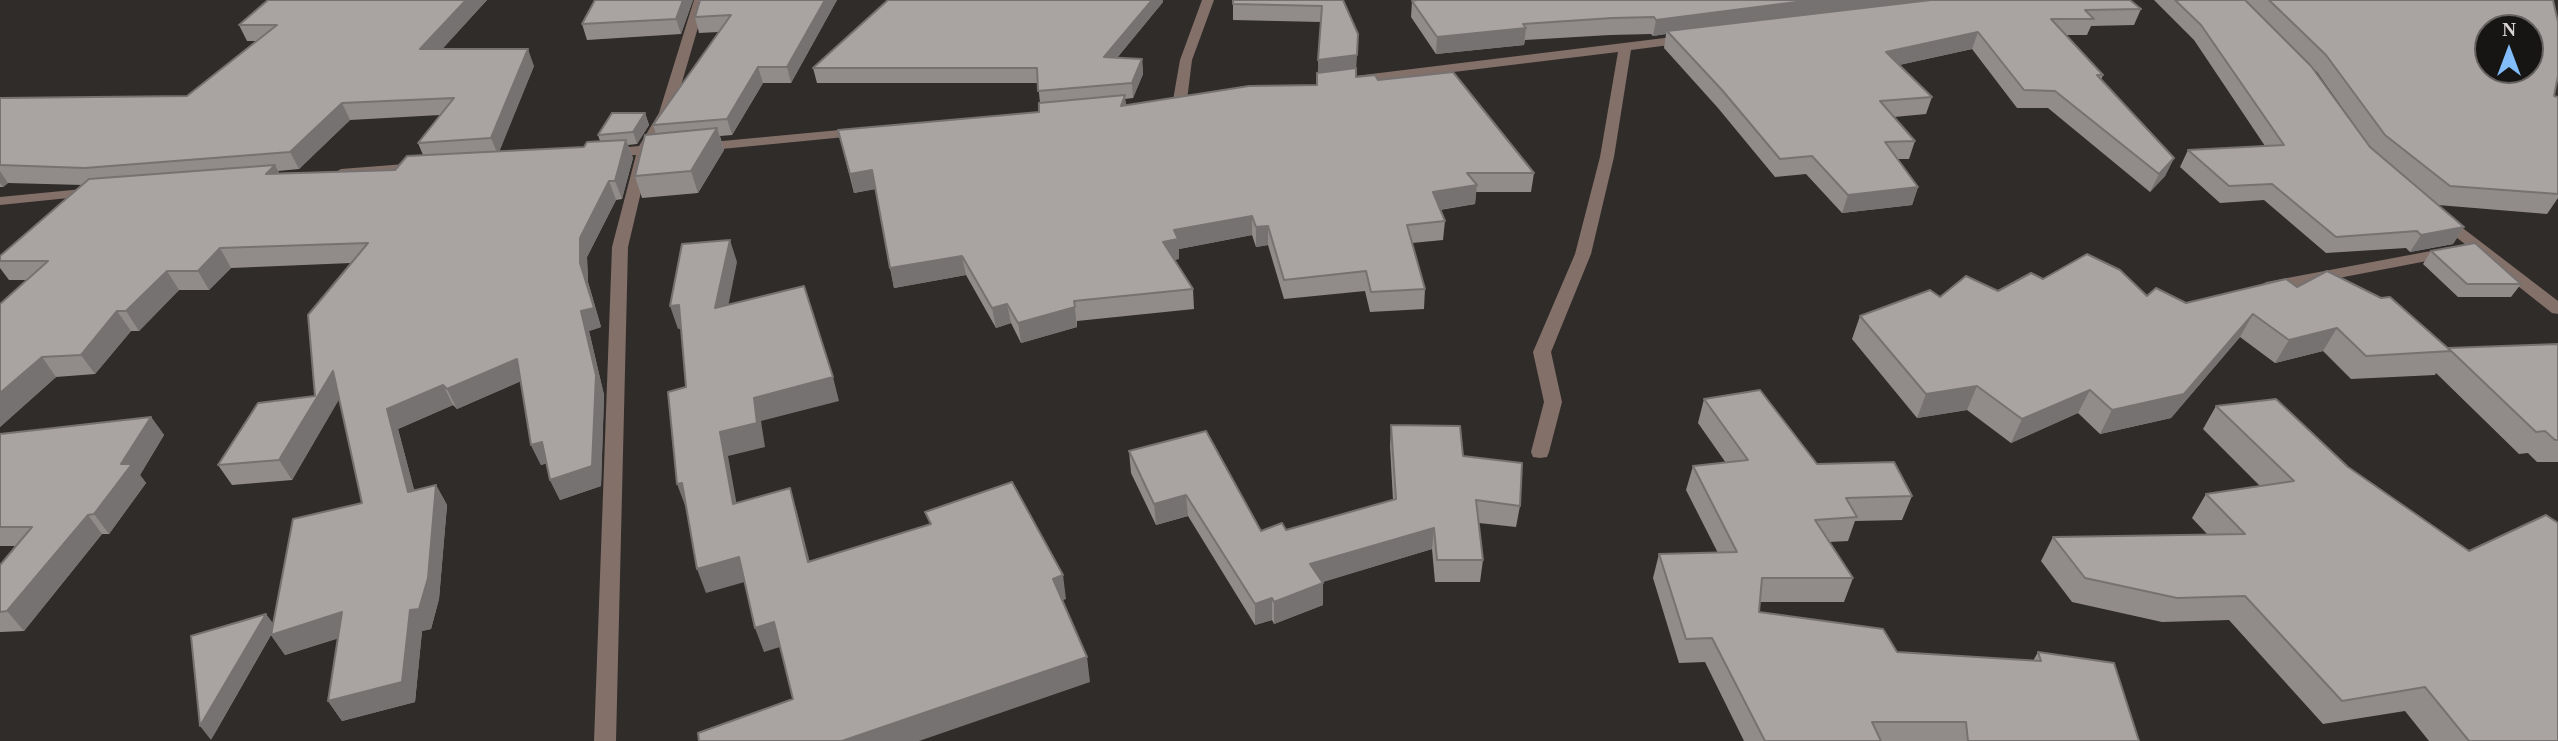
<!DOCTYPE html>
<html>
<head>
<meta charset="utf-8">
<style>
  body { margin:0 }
  #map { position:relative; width:2558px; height:741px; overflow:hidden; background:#302c2a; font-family:Georgia,serif }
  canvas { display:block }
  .north { position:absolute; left:2474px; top:14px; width:70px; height:70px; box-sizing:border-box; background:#171514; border:2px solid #646160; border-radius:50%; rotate:0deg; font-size:19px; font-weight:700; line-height:28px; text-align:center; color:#d7d4d3 }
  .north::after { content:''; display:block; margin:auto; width:24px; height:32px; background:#82bcfa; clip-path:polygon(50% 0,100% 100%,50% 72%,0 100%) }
</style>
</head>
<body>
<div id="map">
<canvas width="2558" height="741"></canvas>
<div class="north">N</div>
</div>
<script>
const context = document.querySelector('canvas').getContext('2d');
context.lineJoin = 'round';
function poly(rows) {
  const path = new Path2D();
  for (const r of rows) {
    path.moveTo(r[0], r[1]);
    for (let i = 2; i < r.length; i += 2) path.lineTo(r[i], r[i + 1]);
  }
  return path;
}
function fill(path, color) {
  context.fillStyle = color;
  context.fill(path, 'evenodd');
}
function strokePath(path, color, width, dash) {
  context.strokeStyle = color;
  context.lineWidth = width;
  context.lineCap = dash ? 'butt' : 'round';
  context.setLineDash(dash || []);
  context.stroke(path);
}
fill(poly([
  [694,0,706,0,673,113,654,145,662,145,669,149,667,152,650,154,628,247,616,741,594,741,612,247,636,155,606,157,599,153,606,149,639,146,659,113,694,0],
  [1202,0,1214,0,1192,60,1187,100,1180,104,1173,100,1180,60,1202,0],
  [1689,35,1693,36,1693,42,1631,50,1614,157,1591,254,1551,352,1562,402,1549,452,1547,457,1540,458,1533,457,1531,452,1544,402,1533,352,1575,254,1600,157,1618,52,1355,84,1348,80,1355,76,1689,35],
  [861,128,866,129,866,135,701,151,694,147,701,143,861,128],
  [418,163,425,167,423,170,341,177,334,173,341,169,418,163],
  [93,188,98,189,100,192,98,195,0,205,0,197,93,188],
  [2442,214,2447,216,2558,301,2558,314,2552,313,2437,222,2434,219,2442,214],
  [2452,247,2458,249,2460,252,2458,255,2266,292,2258,287,2266,282,2452,247]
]), '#837069');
fill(poly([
  [268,0,487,0,442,49,534,66,499,151,584,147,600,141,598,135,645,113,649,125,637,144,628,145,633,158,622,199,616,200,587,257,588,282,601,327,589,331,604,395,601,486,560,500,550,480,547,463,541,465,531,445,521,381,457,409,453,405,398,429,414,490,436,485,447,505,439,599,431,629,422,631,415,702,342,721,328,701,338,638,285,655,271,635,211,740,273,623,362,503,339,399,292,480,232,485,218,465,315,396,351,263,231,268,209,290,179,290,139,331,131,331,95,374,56,377,0,427,27,280,9,280,0,268,0,256,83,185,8,183,3,187,0,187,0,98,187,96,256,41,247,41,239,25],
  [440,115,418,143,423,155,395,170,279,173,278,171,299,169,350,120],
  [595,0,693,0,681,34,587,40,582,24],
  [700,0,837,0,791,83,763,83,732,135,720,136,724,150,698,193,642,198,635,176,656,134,653,125,719,32,699,33,695,17],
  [1233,0,1343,0,1356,77,1378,80,1534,173,1531,192,1476,192,1475,204,1440,210,1445,221,1443,240,1412,243,1425,289,1424,309,1370,312,1365,291,1284,299,1268,245,1256,247,1252,235,1179,249,1179,259,1174,260,1193,289,1194,309,1077,321,1077,327,1021,343,1011,323,996,328,966,275,894,288,875,189,854,193,838,130,1039,112,1040,103,1038,83,817,83,813,68,1163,2,1117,58,1142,59,1143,74,1133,98,1125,99,1126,105,1317,85,1321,22,1233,20],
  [2154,0,2553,0,2554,96,2558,97,2558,198,2547,214,2438,205,2464,227,2453,244,2410,252,2406,248,2326,253,2264,200,2220,203,2180,167,2188,150,2265,146,2194,40],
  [2311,67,2317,72,2368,144],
  [1412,1,2141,9,2134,25,2091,26,2087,35,2066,35,2103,75,2101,80,2174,158,2165,176,2150,192,2048,108,2017,108,1972,49,1899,65,1932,97,1926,114,1894,117,1915,141,1909,159,1898,159,1918,187,1912,205,1842,213,1806,174,1775,177,1718,108,1664,48,1666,34,1653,36,1651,34,1610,35,1525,40,1524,45,1436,54,1411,17],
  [2431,251,2521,284,2511,297,2458,297,2423,264],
  [2043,279,2147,296,2186,303,2297,287,2448,349,2558,344,2558,462,2537,462,2528,453,2519,454,2436,373,2435,375,2351,379,2323,351,2275,363,2240,337,2171,418,2100,434,2078,413,2011,443,1967,410,1917,418,1852,339,1860,316,1940,297,1998,291],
  [1704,399,1817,464,1912,496,1902,520,1855,521,1848,541,1829,542,1853,578,1844,602,1760,602,1759,612,1897,652,2033,661,2038,652,2139,741,1744,741,1705,662,1679,663,1653,578,1659,554,1718,553,1686,490,1693,466,1726,463,1698,423],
  [2276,399,2558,741,2429,741,2405,711,2323,724,2229,620,2162,622,2072,602,2041,561,2053,537,2208,535,2192,518,2206,494,2260,486,2203,429,2216,406],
  [151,417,164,435,140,475,146,483,109,534,102,534,24,631,0,632,0,565,16,546,0,546,0,434],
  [1391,425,1463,456,1520,506,1516,527,1479,523,1483,560,1480,582,1435,582,1432,549,1322,582,1323,605,1274,624,1272,620,1255,625,1188,516,1156,525,1131,473,1129,451,1261,531,1286,530,1393,500,1390,446]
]), '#918c8a');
fill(poly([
  [466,0,487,0,427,66,420,49],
  [683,0,693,0,681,34,676,19],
  [825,0,837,0,791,83,787,67],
  [1152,0,1163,0,1163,2,1105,72,1104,57],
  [1812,0,1935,0,1667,31,1666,34,1653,36,1656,20],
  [1526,28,1524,45,1436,54,1437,37],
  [1978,32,1972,49,1881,69,1886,52],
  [528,49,534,66,498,155,491,138],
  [1357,55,1356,72,1318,77,1318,60],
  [1142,59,1143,74,1133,98,1132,83],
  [758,67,763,83,732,135,727,119],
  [1125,95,1126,113,1121,106],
  [342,103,350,120,299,169,290,152],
  [645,113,649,125,637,144,633,132],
  [717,128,724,150,698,193,691,171],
  [626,140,633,158,622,199,615,181],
  [2174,158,2165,176,2150,192,2159,174],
  [275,165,285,184,266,174],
  [872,170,876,189,854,193,850,174],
  [0,171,8,183,3,187,0,183],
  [609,181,616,200,587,257,588,282,601,327,589,331,604,395,601,486,560,500,550,480,580,263,580,238],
  [1477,185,1475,204,1431,211,1433,192],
  [1918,187,1912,205,1842,213,1848,195],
  [1252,216,1252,235,1179,249,1179,259,1164,261,1163,242,1174,230],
  [1268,226,1268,245,1256,247,1256,227],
  [2464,227,2453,244,2410,252,2421,235],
  [730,240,737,262,723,332,715,308],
  [220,248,231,268,209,290,198,271],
  [962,256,966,275,894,288,890,268],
  [167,271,179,290,139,331,126,311],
  [1074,301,1077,327,1021,343,1018,323],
  [1007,304,1011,323,996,328,992,308],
  [679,305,687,328,678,329,670,306],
  [117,311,131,331,95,374,81,355],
  [2253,314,2240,337,2171,418,2100,434,2112,410],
  [2337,328,2323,351,2275,363,2289,340],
  [42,357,56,377,0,427,0,393],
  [517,359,526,379,457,409,447,389],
  [333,371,344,391,292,480,279,460],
  [833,377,839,401,761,421,765,447,728,456,741,528,733,504,720,432,754,398],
  [443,385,453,405,398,429,420,512,408,492,387,409],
  [1977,386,1967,410,1917,418,1926,394],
  [2090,390,2078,413,2011,443,2022,419],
  [151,417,164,435,140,475,146,483,109,534,94,514,121,464],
  [542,442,551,462,541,465,531,445],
  [682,483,686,508,677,484],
  [436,485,447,505,439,599,431,629,422,631,415,702,342,721,328,701,410,610],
  [790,488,797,512,816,586,808,562],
  [1186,495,1188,516,1156,525,1154,504],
  [88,515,102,534,24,631,7,611],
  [1434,528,1432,549,1310,586,1310,564],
  [739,557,748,581,706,593,697,569],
  [1063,575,1066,599,1056,603,1053,579],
  [1323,583,1323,605,1274,624,1274,602],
  [1272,598,1272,620,1255,625,1255,604],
  [342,612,356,633,285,655,271,635,211,740,200,726,266,614,276,627],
  [774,622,783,646,764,652,755,628],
  [1087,657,1090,682,919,741,842,741]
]), '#767271');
const building = poly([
  [268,0,466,0,420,49,528,49,491,138,418,143,454,98,342,103,290,152,85,168,0,165,0,98,1,98,187,96,277,25,239,25,268,0],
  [595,0,683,0,676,19,582,24,595,0],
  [700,0,825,0,787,67,758,67,727,119,653,125,731,15,695,17,700,0],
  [888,0,1152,0,1104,57,1142,59,1132,83,1038,91,1037,68,813,68,888,0],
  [1233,0,1343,0,1358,34,1357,55,1318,60,1322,6,1233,4,1233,0],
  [1417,0,1812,0,1656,20,1654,17,1612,18,1523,24,1526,28,1437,37,1412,1,1417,0],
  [1931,0,2130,0,2141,9,2085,10,2094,19,2051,19,2103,75,2097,75,2174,158,2159,174,2055,91,2024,90,1978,32,1886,52,1932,97,1880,101,1915,141,1885,142,1918,187,1848,195,1812,156,1780,159,1722,90,1667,31,1931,0],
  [2175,0,2245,0,2311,66,2370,147,2464,227,2421,235,2417,231,2336,237,2272,184,2229,186,2188,150,2284,145,2201,25,2175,0],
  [2269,0,2553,0,2558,22,2558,76,2554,96,2558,97,2558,194,2450,186,2385,135,2326,55,2269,0],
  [2488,28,2530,28,2530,70,2488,70,2488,28],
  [1356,68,1356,77,1375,75,1378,80,1453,72,1534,173,1467,173,1477,185,1433,192,1445,221,1407,225,1425,289,1371,292,1366,271,1284,280,1268,226,1256,227,1252,216,1174,230,1178,239,1163,242,1193,289,1074,301,1075,307,1018,323,1007,304,992,308,962,256,890,268,872,170,850,174,838,130,1039,112,1039,103,1125,95,1121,106,1249,86,1317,85,1317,73,1356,68],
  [612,113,645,113,633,132,598,135,612,113],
  [717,128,691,171,635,176,645,135,717,128],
  [626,140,615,181,609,181,580,238,580,263,594,308,581,311,596,375,592,466,550,480,542,442,531,445,517,359,447,389,443,385,387,409,408,492,436,485,428,578,419,609,410,610,402,682,328,701,342,612,271,635,293,519,362,503,333,371,279,460,218,465,258,403,315,396,308,315,368,243,220,248,198,271,167,271,126,311,117,311,81,355,42,357,0,393,0,304,48,261,0,261,0,256,89,179,275,165,266,174,395,170,407,156,584,147,587,142,626,140],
  [730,240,715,308,804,286,833,377,754,398,757,423,720,432,733,504,790,488,808,562,931,524,925,512,1012,482,1063,575,1053,579,1087,657,842,741,699,741,698,733,793,699,774,622,755,628,739,557,697,569,682,483,677,484,668,392,686,387,679,305,670,306,682,244,730,240],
  [2475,243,2521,284,2467,284,2431,251,2475,243],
  [2087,254,2120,270,2147,296,2156,288,2186,303,2286,279,2297,287,2327,271,2381,298,2390,297,2451,351,2366,356,2337,328,2289,340,2253,314,2184,394,2112,410,2090,390,2022,419,1977,386,1926,394,1860,316,1930,290,1940,297,1966,276,1998,291,2031,273,2043,279,2087,254],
  [2558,344,2558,440,2555,440,2545,431,2536,432,2448,348,2558,344],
  [1760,390,1817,464,1894,462,1912,496,1846,498,1857,517,1815,520,1853,578,1762,578,1759,612,1883,629,1897,652,2041,661,2038,652,2114,663,2139,741,1968,741,1966,722,1872,722,1881,741,1765,741,1712,638,1686,639,1659,554,1737,552,1693,466,1748,460,1704,399,1760,390],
  [2276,399,2348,467,2469,551,2546,515,2558,523,2558,741,2469,741,2425,687,2342,701,2245,596,2177,598,2085,578,2053,537,2245,534,2206,494,2294,481,2216,406,2276,399],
  [151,417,121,464,132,464,94,514,88,515,7,611,0,612,0,565,32,527,0,527,0,434,151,417],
  [1391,425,1460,426,1463,456,1522,463,1520,506,1476,500,1483,560,1437,560,1434,528,1310,564,1323,583,1274,602,1272,598,1255,604,1186,495,1154,504,1129,451,1206,431,1261,531,1282,523,1286,530,1396,499,1391,425],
  [266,614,200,726,191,636,266,614]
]);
fill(building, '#a9a3a1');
strokePath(building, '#767271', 2);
</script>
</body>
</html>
